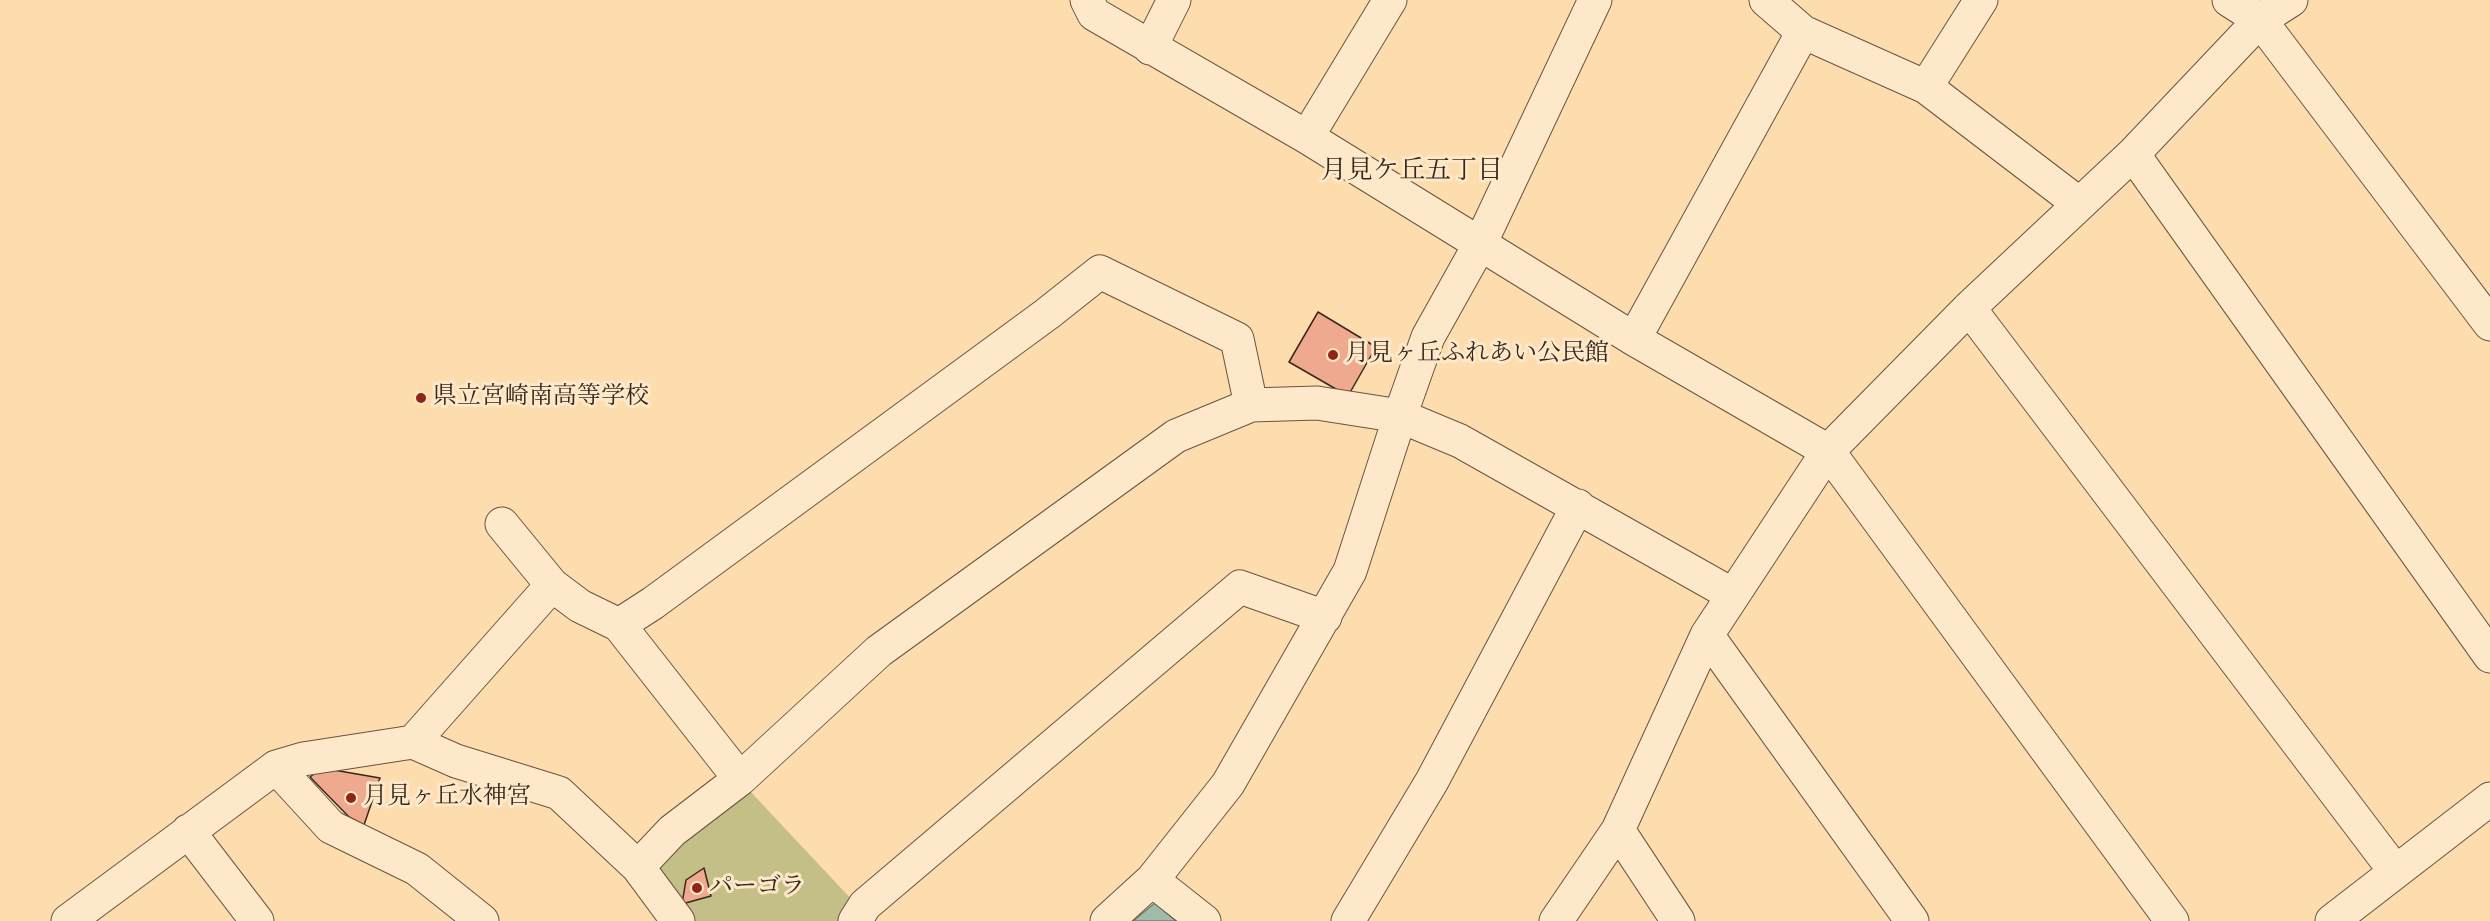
<!DOCTYPE html>
<html>
<head>
<meta charset="utf-8">
<style>
  body { margin:0 }
  canvas { display:block; background:#fddcae }
</style>
</head>
<body>
<canvas width="2490" height="921"></canvas>
<script>
const context = document.querySelector('canvas').getContext('2d');
context.lineJoin = 'round';
function fill(path, color) {
  context.fillStyle = color;
  context.fill(path, 'evenodd');
}
function poly(rows) {
  const path = new Path2D();
  for (const r of rows) {
    path.moveTo(r[0], r[1]);
    for (let i = 2; i < r.length; i += 2) path.lineTo(r[i], r[i + 1]);
  }
  return path;
}
function strokePath(path, color, width, dash) {
  context.strokeStyle = color;
  context.lineWidth = width;
  context.lineCap = dash ? 'butt' : 'round';
  context.setLineDash(dash || []);
  context.stroke(path);
}
function drawText(font, color, halo, rows, align = 'center') {
  context.font = font + ' "IM FELL DW Pica","Noto Serif JP",serif';
  context.lineWidth = 6;
  context.setLineDash([]);
  context.textBaseline = 'middle';
  context.strokeStyle = halo;
  context.fillStyle = color;
  for (const [text, x, y, turn = 0] of rows) {
    context.save();
    context.translate(x, y);
    context.rotate((+turn || 0) * Math.PI / 180);
    context.textAlign = isNaN(turn) ? turn : align;
    if (halo) context.strokeText(text, 0, 0);
    context.fillText(text, 0, 0);
    context.restore();
  }
}
fill(poly([
  [748,789,854,902,841,921,693,921,651,876,682,838]
]), '#c4bf87');
const water = poly([
  [1155,903,1176,921,1133,921,1155,903]
]);
fill(water, '#9fbcaa');
strokePath(water, '#768171', 1.5);
const building = poly([
  [1318,312,1376,347,1348,396,1289,362,1318,312],
  [322,768,380,778,364,825,349,817,310,777,322,768],
  [704,868,711,896,682,904,686,880,704,868]
]);
fill(building, '#eea98f');
strokePath(building, '#38281c', 1.5);
const minor = poly([
  [1087,0,1094,14,1307,137,1634,339,1828,451,2172,921],
  [1766,0,1803,32,1926,87,2078,203],
  [2229,0,2260,20,2490,324],
  [1150,48,1174,0],
  [1926,87,1981,0],
  [1307,137,1390,0],
  [2133,154,2490,656],
  [1969,308,2395,871],
  [1634,339,1803,32],
  [502,524,552,585],
  [619,625,740,779],
  [1707,635,1912,921],
  [413,742,552,585,580,606,619,625,653,603,1047,314,1100,272,1237,339,1251,405],
  [276,767,331,827,417,869,482,921],
  [1618,830,1678,921],
  [188,831,257,921],
  [638,867,672,831,740,779,879,651,1176,436,1251,405,1317,403,1400,416,1460,441,1733,595],
  [1152,880,1204,921],
  [68,921,276,767,303,759,413,742,456,761,559,793,638,867,678,921],
  [855,921,865,905,1240,587,1325,617],
  [1107,921,1152,880,1228,784,1350,571,1400,416,1428,337,1480,244,1595,0],
  [1348,921,1432,781,1578,506],
  [1556,921,1618,830,1707,635,1828,451,1969,308,2133,154,2260,20,2291,0],
  [2332,921,2490,799]
]);
strokePath(minor, '#695540', 35);
strokePath(minor, '#fee8ca', 33);
for (const [x, y, r, color] of [
  [1333,355,6,"#8f2418"],
  [421,398,6,"#8f2418"],
  [351,798,6,"#8f2418"],
  [697,888,6,"#8f2418"]
]) {
  const dot = new Path2D();
  dot.arc(x, y, r, 0, 2 * Math.PI);
  context.fillStyle = color;
  context.fill(dot);
  strokePath(dot, '#fee8ca', 2);
}
drawText('24px', '#38281c', '#fee8ca', [
  ["月見ヶ丘ふれあい公民館",1345,355],
  ["県立宮崎南高等学校",433,398],
  ["月見ヶ丘水神宮",363,798],
  ["パーゴラ",709,888]
], 'left');
drawText('26px', '#38281c', '#fee8ca', [
  ["月見ケ丘五丁目",1412,173]
]);
</script>
</body>
</html>
